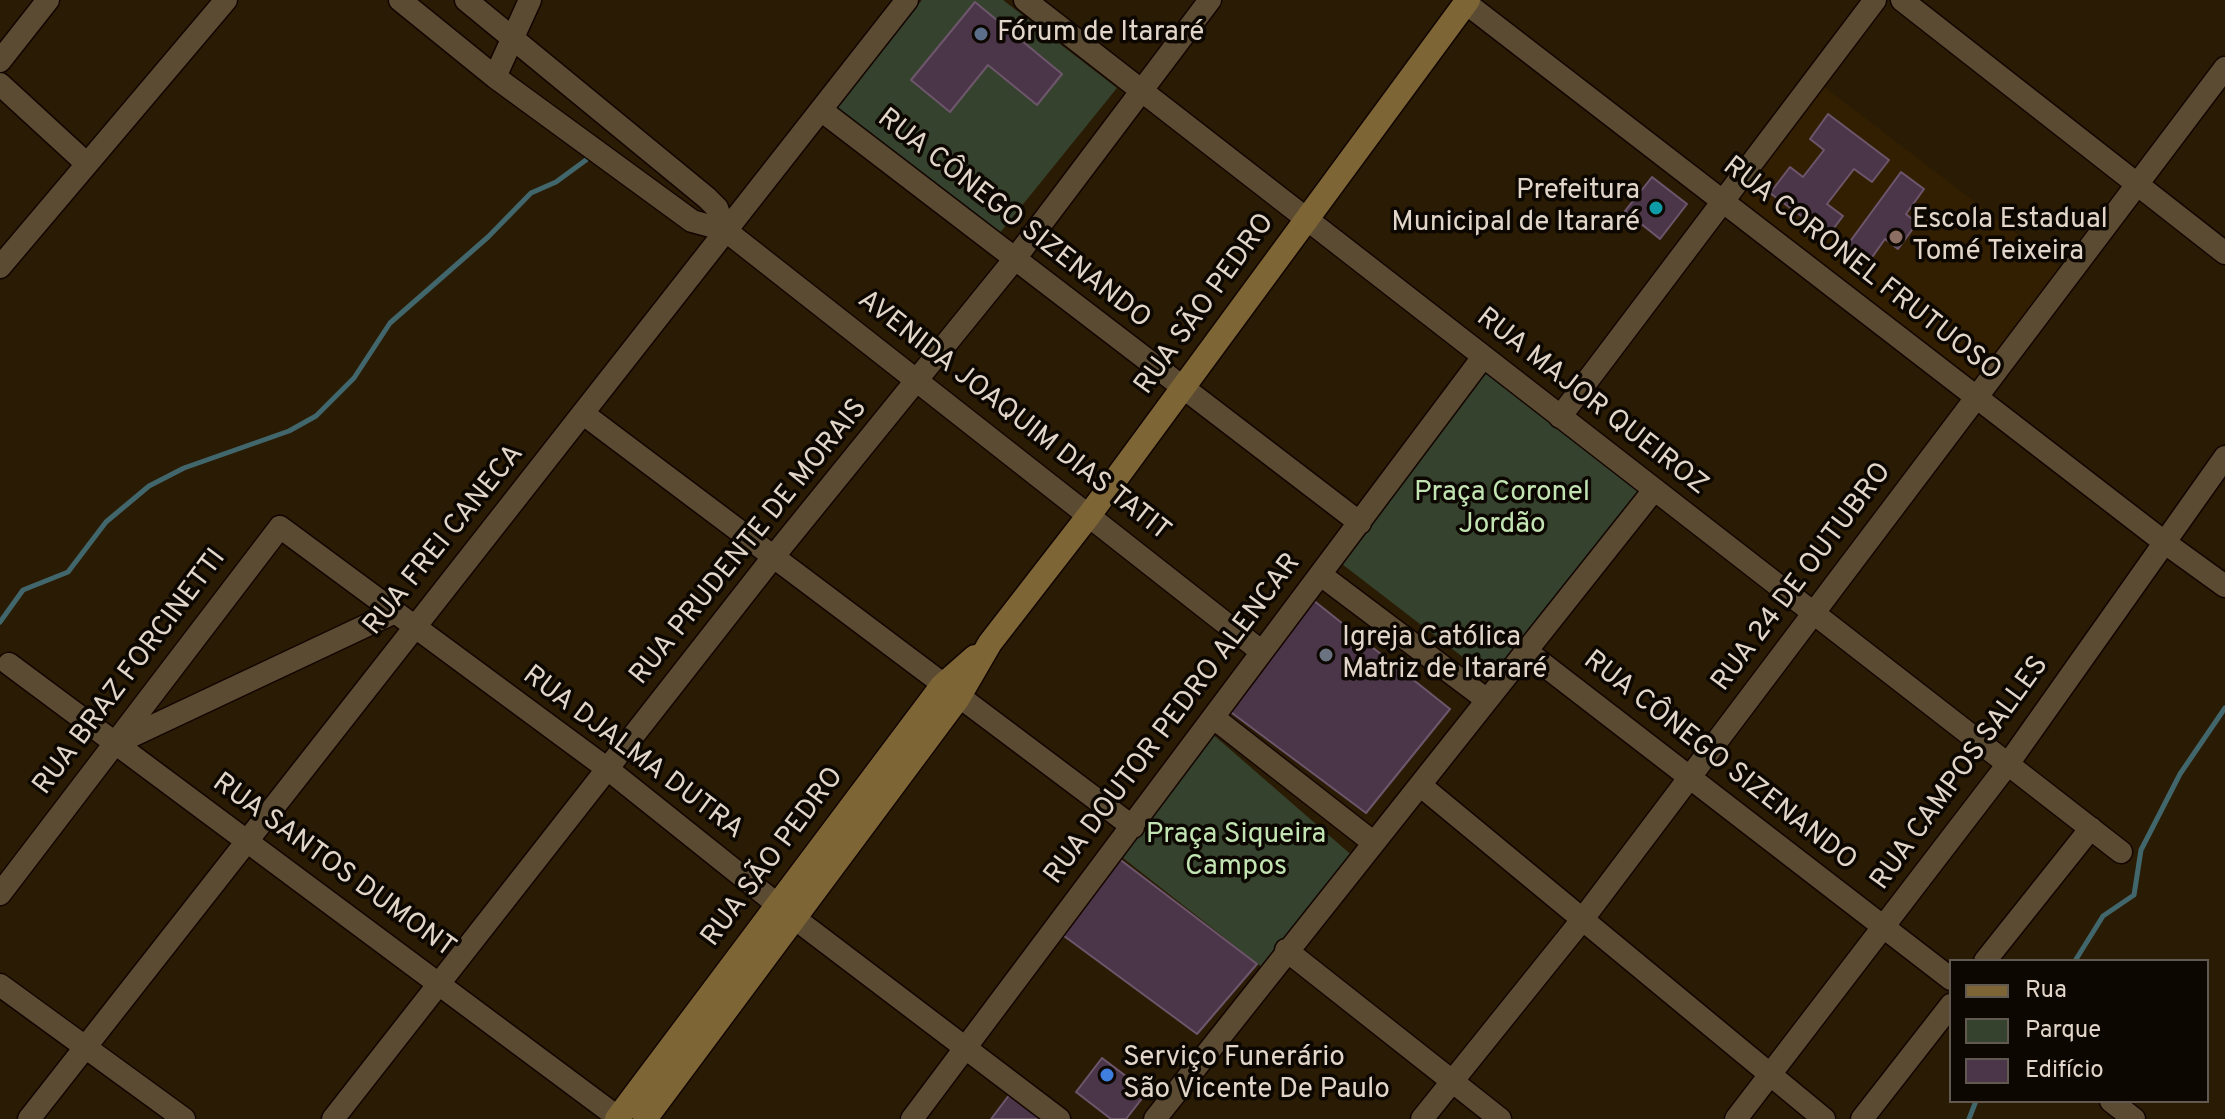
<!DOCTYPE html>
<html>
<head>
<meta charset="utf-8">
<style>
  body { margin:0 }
  #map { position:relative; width:2225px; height:1119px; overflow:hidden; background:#2a1b04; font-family:Overpass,sans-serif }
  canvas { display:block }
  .legend { position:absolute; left:1949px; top:959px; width:260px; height:144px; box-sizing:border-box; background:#0d0701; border:2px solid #625a51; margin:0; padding:10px 14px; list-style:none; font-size:24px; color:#e1d6c9 }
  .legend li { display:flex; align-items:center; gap:16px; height:40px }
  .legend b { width:40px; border:2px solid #625a51 }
</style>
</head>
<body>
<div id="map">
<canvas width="2225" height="1119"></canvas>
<ul class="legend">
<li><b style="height:10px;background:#7d6536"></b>Rua</li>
<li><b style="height:22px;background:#35422d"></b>Parque</li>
<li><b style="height:22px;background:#4b3649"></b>Edifício</li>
</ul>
</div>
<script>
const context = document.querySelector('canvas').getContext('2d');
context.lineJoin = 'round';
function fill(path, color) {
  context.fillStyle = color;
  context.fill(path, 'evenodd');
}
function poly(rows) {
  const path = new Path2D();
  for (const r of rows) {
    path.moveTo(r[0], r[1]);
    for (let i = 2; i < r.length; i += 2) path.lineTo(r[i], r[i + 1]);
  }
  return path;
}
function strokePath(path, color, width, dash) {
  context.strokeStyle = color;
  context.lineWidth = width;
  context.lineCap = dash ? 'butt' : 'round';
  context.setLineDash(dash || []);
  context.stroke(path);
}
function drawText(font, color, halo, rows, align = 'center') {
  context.font = font + ' Overpass,sans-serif';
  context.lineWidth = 7;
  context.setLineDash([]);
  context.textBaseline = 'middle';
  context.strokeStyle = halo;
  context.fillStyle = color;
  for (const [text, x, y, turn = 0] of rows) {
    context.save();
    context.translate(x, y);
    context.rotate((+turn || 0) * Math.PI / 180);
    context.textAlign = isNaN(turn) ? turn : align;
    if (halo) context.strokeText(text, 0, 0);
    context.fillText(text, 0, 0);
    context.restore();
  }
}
fill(poly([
  [1815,80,2070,274,1978,398,1723,201]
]), '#321f01');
fill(poly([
  [922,0,1003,0,1117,88,999,234,835,106],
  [1485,373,1641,491,1490,678,1342,564],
  [1209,731,1355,858,1263,968,1118,854]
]), '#35422d');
strokePath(poly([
  [0,622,23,590,68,572,106,522,149,486,184,468,289,431,316,416,354,378,390,323,488,237,531,193,556,182,586,160],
  [2075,961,2103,916,2134,895,2141,850,2180,774,2225,708],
  [1969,1119,1976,1101]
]), '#41676d', 5);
const building = poly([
  [975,2,1062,74,1037,105,988,65,950,112,911,80,975,2],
  [1828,114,1889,160,1872,182,1854,169,1827,204,1843,216,1828,236,1770,193,1790,167,1803,177,1824,150,1810,139,1828,114],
  [1901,172,1924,189,1906,214,1917,223,1898,249,1885,239,1868,263,1846,247,1901,172],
  [1652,177,1687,204,1660,239,1625,211,1652,177],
  [1313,600,1450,709,1366,813,1228,710,1313,600],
  [1118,858,1257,964,1197,1034,1060,933,1118,858],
  [1102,1058,1147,1092,1126,1119,1111,1119,1076,1092,1102,1058],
  [1013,1090,1050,1119,991,1119,1013,1090]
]);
fill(building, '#4b3649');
strokePath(building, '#6d566b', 2);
const street = poly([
  [400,0,495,77,692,221,725,230],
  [466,0,707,198,717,208,725,230,1262,652],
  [1025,0,2121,852],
  [1902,0,2225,253],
  [1466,3,2164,542,2225,586],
  [0,61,48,0],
  [495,77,530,0],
  [0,84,87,164],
  [821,110,1360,523],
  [0,267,226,0],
  [585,415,1133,827],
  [1560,417,1875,0],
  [1321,575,1487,700],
  [1526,651,1951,979],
  [9,664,620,1119],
  [1214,718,1374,843],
  [121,741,393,613],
  [1420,785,1824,1119],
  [0,894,280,527,609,770,793,917,1059,1119],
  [1286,950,1500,1119],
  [1985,961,2091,828],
  [0,985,184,1119],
  [2111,1101,2134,1119],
  [29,1119,907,0],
  [333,1119,774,556,1014,260,1210,0],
  [912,1119,1483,357],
  [1155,1119,1654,490],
  [1422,1119,1582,920,2225,68],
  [1736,1119,2008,764,2225,457],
  [1862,1119,1951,1005]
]);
const secondary = poly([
  [617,1119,942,686,975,657],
  [645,1119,958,698,990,643,1090,514,1468,0]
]);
strokePath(street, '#120500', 25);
strokePath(secondary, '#120500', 27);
strokePath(street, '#5c4b33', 22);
strokePath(secondary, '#7d6536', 24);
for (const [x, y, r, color] of [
  [981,34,8,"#5c6f8a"],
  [1656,208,8,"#0f9aa8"],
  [1896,237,8,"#8d6e63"],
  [1326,655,8,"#6b7280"],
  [1107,1075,8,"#3f7fe0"]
]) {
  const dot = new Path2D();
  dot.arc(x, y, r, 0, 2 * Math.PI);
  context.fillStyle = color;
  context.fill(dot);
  strokePath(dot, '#0d0701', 3);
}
drawText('28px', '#e1d6c9', '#0d0701', [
  ["Fórum de Itararé",997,34],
  ["Prefeitura",1640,192,"right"],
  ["Municipal de Itararé",1640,224,"right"],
  ["Escola Estadual",1912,221],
  ["Tomé Teixeira",1912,253],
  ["Igreja Católica",1342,639],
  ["Matriz de Itararé",1342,671],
  ["Serviço Funerário",1123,1059],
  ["São Vicente De Paulo",1123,1091]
], 'left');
drawText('28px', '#e1d6c9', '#0d0701', [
  ["RUA CÔNEGO SIZENANDO",1013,220,38],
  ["RUA CORONEL FRUTUOSO",1861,270,38],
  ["RUA SÃO PEDRO",1206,305,-54],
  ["RUA MAJOR QUEIROZ",1591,403,38],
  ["AVENIDA JOAQUIM DIAS TATIT",1013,417,38],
  ["RUA FREI CANECA",445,541,-51],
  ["RUA PRUDENTE DE MORAIS",750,543,-51],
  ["RUA 24 DE OUTUBRO",1803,578,-53],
  ["RUA BRAZ FORCINETTI",131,673,-53],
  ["RUA DOUTOR PEDRO ALENCAR",1174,720,-53],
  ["RUA DJALMA DUTRA",632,754,37],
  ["RUA CÔNEGO SIZENANDO",1719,762,38],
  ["RUA CAMPOS SALLES",1961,774,-54],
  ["RUA SÃO PEDRO",774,858,-53],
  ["RUA SANTOS DUMONT",333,867,36]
]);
drawText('28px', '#c2e3b2', '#0d0701', [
  ["Praça Coronel",1502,494],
  ["Jordão",1502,526],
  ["Praça Siqueira",1236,836],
  ["Campos",1236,868]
]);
</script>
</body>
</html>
